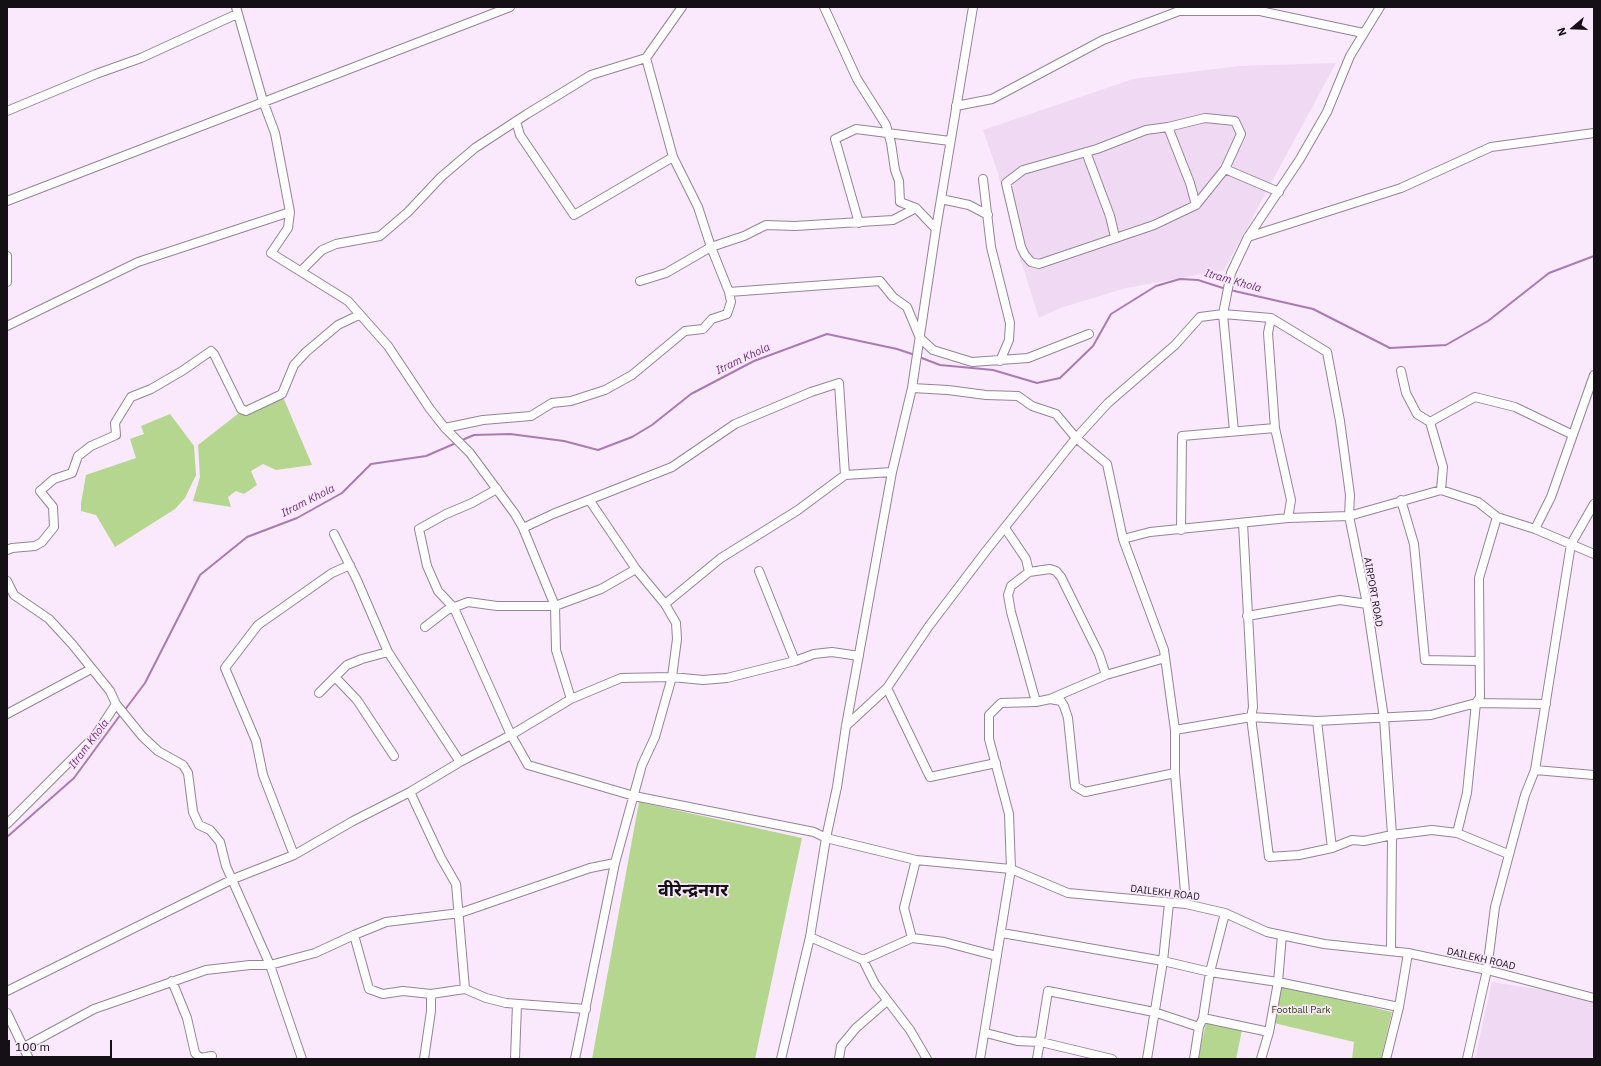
<!DOCTYPE html>
<html>
<head>
<meta charset="utf-8">
<style>
  body { margin:0 }
  #map { position:relative; width:1601px; height:1066px; overflow:hidden; background:#fae8fd; font-family:"IBM Plex Sans",sans-serif }
  canvas { display:block }
  .frame { position:absolute; inset:0; border:8px solid #150f16; pointer-events:none }
  .north { position:absolute; left:1553px; top:8px; width:40px; height:40px; -webkit-text-stroke:3px #fae8fd; paint-order:stroke; rotate:251deg; font-size:11px; font-weight:700; line-height:16px; text-align:center; color:#150f16 }
  .north::after { content:''; display:block; margin:auto; width:14px; height:18px; background:#150f16; clip-path:polygon(50% 0,100% 100%,50% 72%,0 100%) }
  .scale { position:absolute; left:8px; top:1040px; width:104px; height:18px; box-sizing:border-box; border:2px solid #150f16; border-top:0; padding-left:5px; font-size:12px; line-height:14px; white-space:nowrap; color:#150f16; -webkit-text-stroke:3px #fae8fd; paint-order:stroke }
</style>
</head>
<body>
<div id="map">
<canvas width="1601" height="1066"></canvas>
<div class="frame"></div>
<div class="north">N</div>
<div class="scale">100 m</div>
</div>
<script>
const context = document.querySelector('canvas').getContext('2d');
context.lineJoin = 'round';
function fill(path, color) {
  context.fillStyle = color;
  context.fill(path, 'evenodd');
}
function poly(rows) {
  const path = new Path2D();
  for (const r of rows) {
    path.moveTo(r[0], r[1]);
    for (let i = 2; i < r.length; i += 2) path.lineTo(r[i], r[i + 1]);
  }
  return path;
}
function strokePath(path, color, width, dash) {
  context.strokeStyle = color;
  context.lineWidth = width;
  context.lineCap = dash ? 'butt' : 'round';
  context.setLineDash(dash || []);
  context.stroke(path);
}
function drawText(font, color, halo, rows, align = 'center') {
  context.font = font + ' "IBM Plex Sans","Noto Sans Devanagari",sans-serif';
  context.lineWidth = 3.5;
  context.setLineDash([]);
  context.textBaseline = 'middle';
  context.strokeStyle = halo;
  context.fillStyle = color;
  for (const [text, x, y, turn = 0] of rows) {
    context.save();
    context.translate(x, y);
    context.rotate((+turn || 0) * Math.PI / 180);
    context.textAlign = isNaN(turn) ? turn : align;
    if (halo) context.strokeText(text, 0, 0);
    context.fillText(text, 0, 0);
    context.restore();
  }
}
fill(poly([
  [1336,63,1224,270,1126,288,1060,308,1039,318,1013,236,998,173,983,130,1133,79,1240,66],
  [1492,982,1594,998,1594,1059,1475,1059]
]), '#f0d9f3');
fill(poly([
  [283,397,312,465,276,470,263,464,251,471,257,485,244,494,236,491,228,497,231,507,193,501,200,477,198,445,239,413,246,413],
  [170,414,194,446,196,475,185,498,175,509,115,547,96,515,81,511,81,503,86,475,136,458,130,439,144,434,141,426],
  [639,802,802,838,755,1059,592,1059],
  [1281,985,1392,1012,1381,1059,1352,1059,1354,1042,1274,1023],
  [1212,1022,1242,1030,1236,1059,1198,1059,1206,1023]
]), '#b4d68e');
strokePath(poly([
  [1230,290,1313,309,1390,348,1446,345,1488,321,1549,273,1594,256],
  [919,357,940,365,993,370,1037,383,1060,378,1093,346,1111,314,1156,286,1180,279,1198,280,1226,289],
  [460,441,474,435,510,434,564,441,598,450,632,437,652,425,691,394,754,361,827,334,897,349,915,355],
  [124,711,145,683,200,575,247,537,297,518,342,493,371,464,426,456,456,443],
  [7,837,74,778,121,714]
]), '#a97cb1', 2);
const minor = poly([
  [236,7,263,101,275,133,290,212,288,228,271,253,348,301,388,346,430,409,445,428,470,453,515,514,523,528,555,606,556,650,571,699],
  [824,7,857,79,886,125,891,143,895,170,899,181,900,202,916,208],
  [646,58,673,157,698,207,711,247,729,292,880,281,893,297,907,307,920,338,933,350,972,362,1028,358,1089,334],
  [956,106,992,99,1103,40,1179,11,1260,11,1363,33],
  [7,111,96,74,141,58,237,14],
  [516,121,520,135,574,215,673,157],
  [1168,127,1190,183,1196,205],
  [1086,152,1110,216,1115,237],
  [1225,169,1241,134,1235,121,1205,118,1168,127,1146,130,1097,149,1023,170,1006,183,1021,247,1025,255,1031,262,1039,264,1154,225,1196,205,1225,169,1279,192],
  [983,179,991,247,1010,323,1009,340,1000,361],
  [941,199,969,205,988,215],
  [7,201,510,7],
  [859,223,835,139,856,129,950,141],
  [1248,237,1401,188,1491,147,1594,133],
  [7,256,7,282],
  [301,271,322,250,336,244,380,236,408,212,441,177,475,148,527,114,591,75,646,58,682,7],
  [640,281,666,273,711,247,744,236,766,225,795,226,893,220,916,208,936,229],
  [1271,318,1268,333,1275,428,1291,500,1288,518],
  [7,326,138,262,290,212],
  [1401,371,1406,393,1417,414,1430,422,1443,467,1441,490],
  [912,388,948,390,986,395,1018,396,1032,406,1056,414,1076,438,1107,464,1123,539,1164,650,1175,730,1175,773,1186,904],
  [1430,422,1475,397,1515,407,1573,435],
  [445,428,483,420,531,416,552,403,571,401,605,390,632,375,685,331,703,329,712,319,727,314,731,302,729,292],
  [1234,431,1223,314,1271,318,1327,352,1340,421,1350,495,1349,516,1367,604,1384,718,1392,835,1391,950],
  [497,489,472,503,446,514,419,529,427,566,438,591,454,608,511,735,528,765,634,796,814,832,826,838,916,860,1011,869,1068,893,1186,904,1225,913,1267,932,1324,944,1408,953,1487,970,1594,998],
  [1401,500,1414,544,1425,660,1478,661],
  [1243,523,1253,707,1251,717,1269,857,1299,855,1332,848,1352,840,1364,841,1392,835,1432,830,1457,833,1508,854],
  [523,528,553,514,672,467,735,424,811,392,839,383,845,475],
  [1005,528,1026,559,1029,572],
  [1535,529,1551,497,1594,375],
  [1181,530,1182,436,1275,428],
  [334,534,357,580,388,652,460,762],
  [1123,539,1150,532,1288,518,1349,516,1441,490,1478,502,1497,517,1535,529,1594,554],
  [7,550,12,548,35,546,42,542,54,527,53,507,40,491,54,479,72,473,78,456,91,446,116,435,115,423,131,397,151,389,182,371,211,351,214,354,241,409,246,411,282,394,294,365,306,352,338,325,359,315],
  [759,571,795,661],
  [7,581,14,595,49,619,72,644,110,691,116,704,142,736,158,751,183,765,188,773,193,812,199,825,210,830,220,842,226,866,270,965,302,1059],
  [665,604,721,558,798,510,845,475,892,472],
  [1247,616,1340,600,1367,604],
  [425,627,447,610,468,602,497,606,555,606,601,589,636,569],
  [335,677,357,700,394,756],
  [887,688,930,777,996,763],
  [319,693,347,665,362,659,388,652],
  [1050,699,1106,675,1165,658],
  [1036,702,1011,612,1008,595,1011,586,1029,572,1050,569,1056,571,1061,577,1099,654,1106,675],
  [7,714,91,669],
  [1317,721,1332,848],
  [846,726,887,688,929,626,986,551,1076,438,1108,403,1175,345,1200,317,1223,314,1231,273,1248,237,1300,159,1327,112,1350,56,1380,7],
  [1175,730,1251,717,1317,721,1431,715,1476,703,1546,704],
  [1535,770,1594,775],
  [410,792,441,858,456,884,465,989],
  [7,824,95,736,116,704],
  [1457,833,1467,793,1476,703,1480,697,1479,578,1497,517],
  [294,855,263,775,256,741,225,668,258,625,332,573,350,565],
  [1002,933,1163,961,1210,972,1278,982,1399,1007],
  [354,935,369,989,383,994,403,991,431,994,465,989,486,998,506,1003,586,1009],
  [810,937,863,960,875,984,910,1030,927,1059],
  [912,938,904,908,916,860],
  [863,960,912,938,944,942,997,956],
  [172,981,187,1018,195,1053,200,1058,212,1056],
  [7,991,233,879,294,855,353,821,410,792,460,762,511,735,571,699,621,678,672,677,703,680,727,678,795,661,814,654,832,652,859,656],
  [7,1013,29,1059],
  [1203,1018,1269,1032],
  [986,1033,1017,1041,1041,1042,1112,1059],
  [24,1047,94,1009,206,970,250,965,270,965,315,953,354,935,386,922,460,913,590,868,615,863],
  [424,1059,431,1011,431,994],
  [515,1059,517,1004],
  [575,1059,615,863,642,765,655,737,672,677,677,639,676,623,665,604,636,569,590,501],
  [781,1059,810,937,826,838,837,787,846,726,892,472,912,388,936,229,973,7],
  [839,1059,841,1046,856,1028,887,1001],
  [980,1059,1011,869,1009,814,989,739,989,715,1001,703,1036,702,1050,699,1061,701,1064,706,1068,718,1075,786,1085,792,1175,773],
  [1037,1059,1048,991,1154,1012,1199,1027],
  [1147,1059,1163,961,1169,903],
  [1194,1059,1199,1027,1203,1018,1210,972,1225,913],
  [1261,1059,1269,1032,1278,982,1282,935],
  [1386,1059,1399,1007,1408,953],
  [1467,1059,1487,970,1495,907,1525,795,1535,770,1571,544,1594,504]
]);
strokePath(minor, '#948496', 10);
strokePath(minor, '#fff', 8);
drawText('10px', '#150f16', '#fae8fd', [
  ["AIRPORT ROAD",1373,592,80],
  ["DAILEKH ROAD",1165,893,7],
  ["DAILEKH ROAD",1481,959,13]
]);
drawText('10px', '#2a4001', '#fae8fd', [
  ["Football Park",1301,1010]
]);
drawText('italic 11px', '#722b7e', '#fae8fd', [
  ["Itram Khola",1233,281,16],
  ["Itram Khola",743,359,-25],
  ["Itram Khola",308,501,-27],
  ["Itram Khola",89,744,-53]
]);
drawText('bold 18px', '#150f16', '#fae8fd', [
  ["वीरेन्द्रनगर",693,891]
]);
</script>
</body>
</html>
